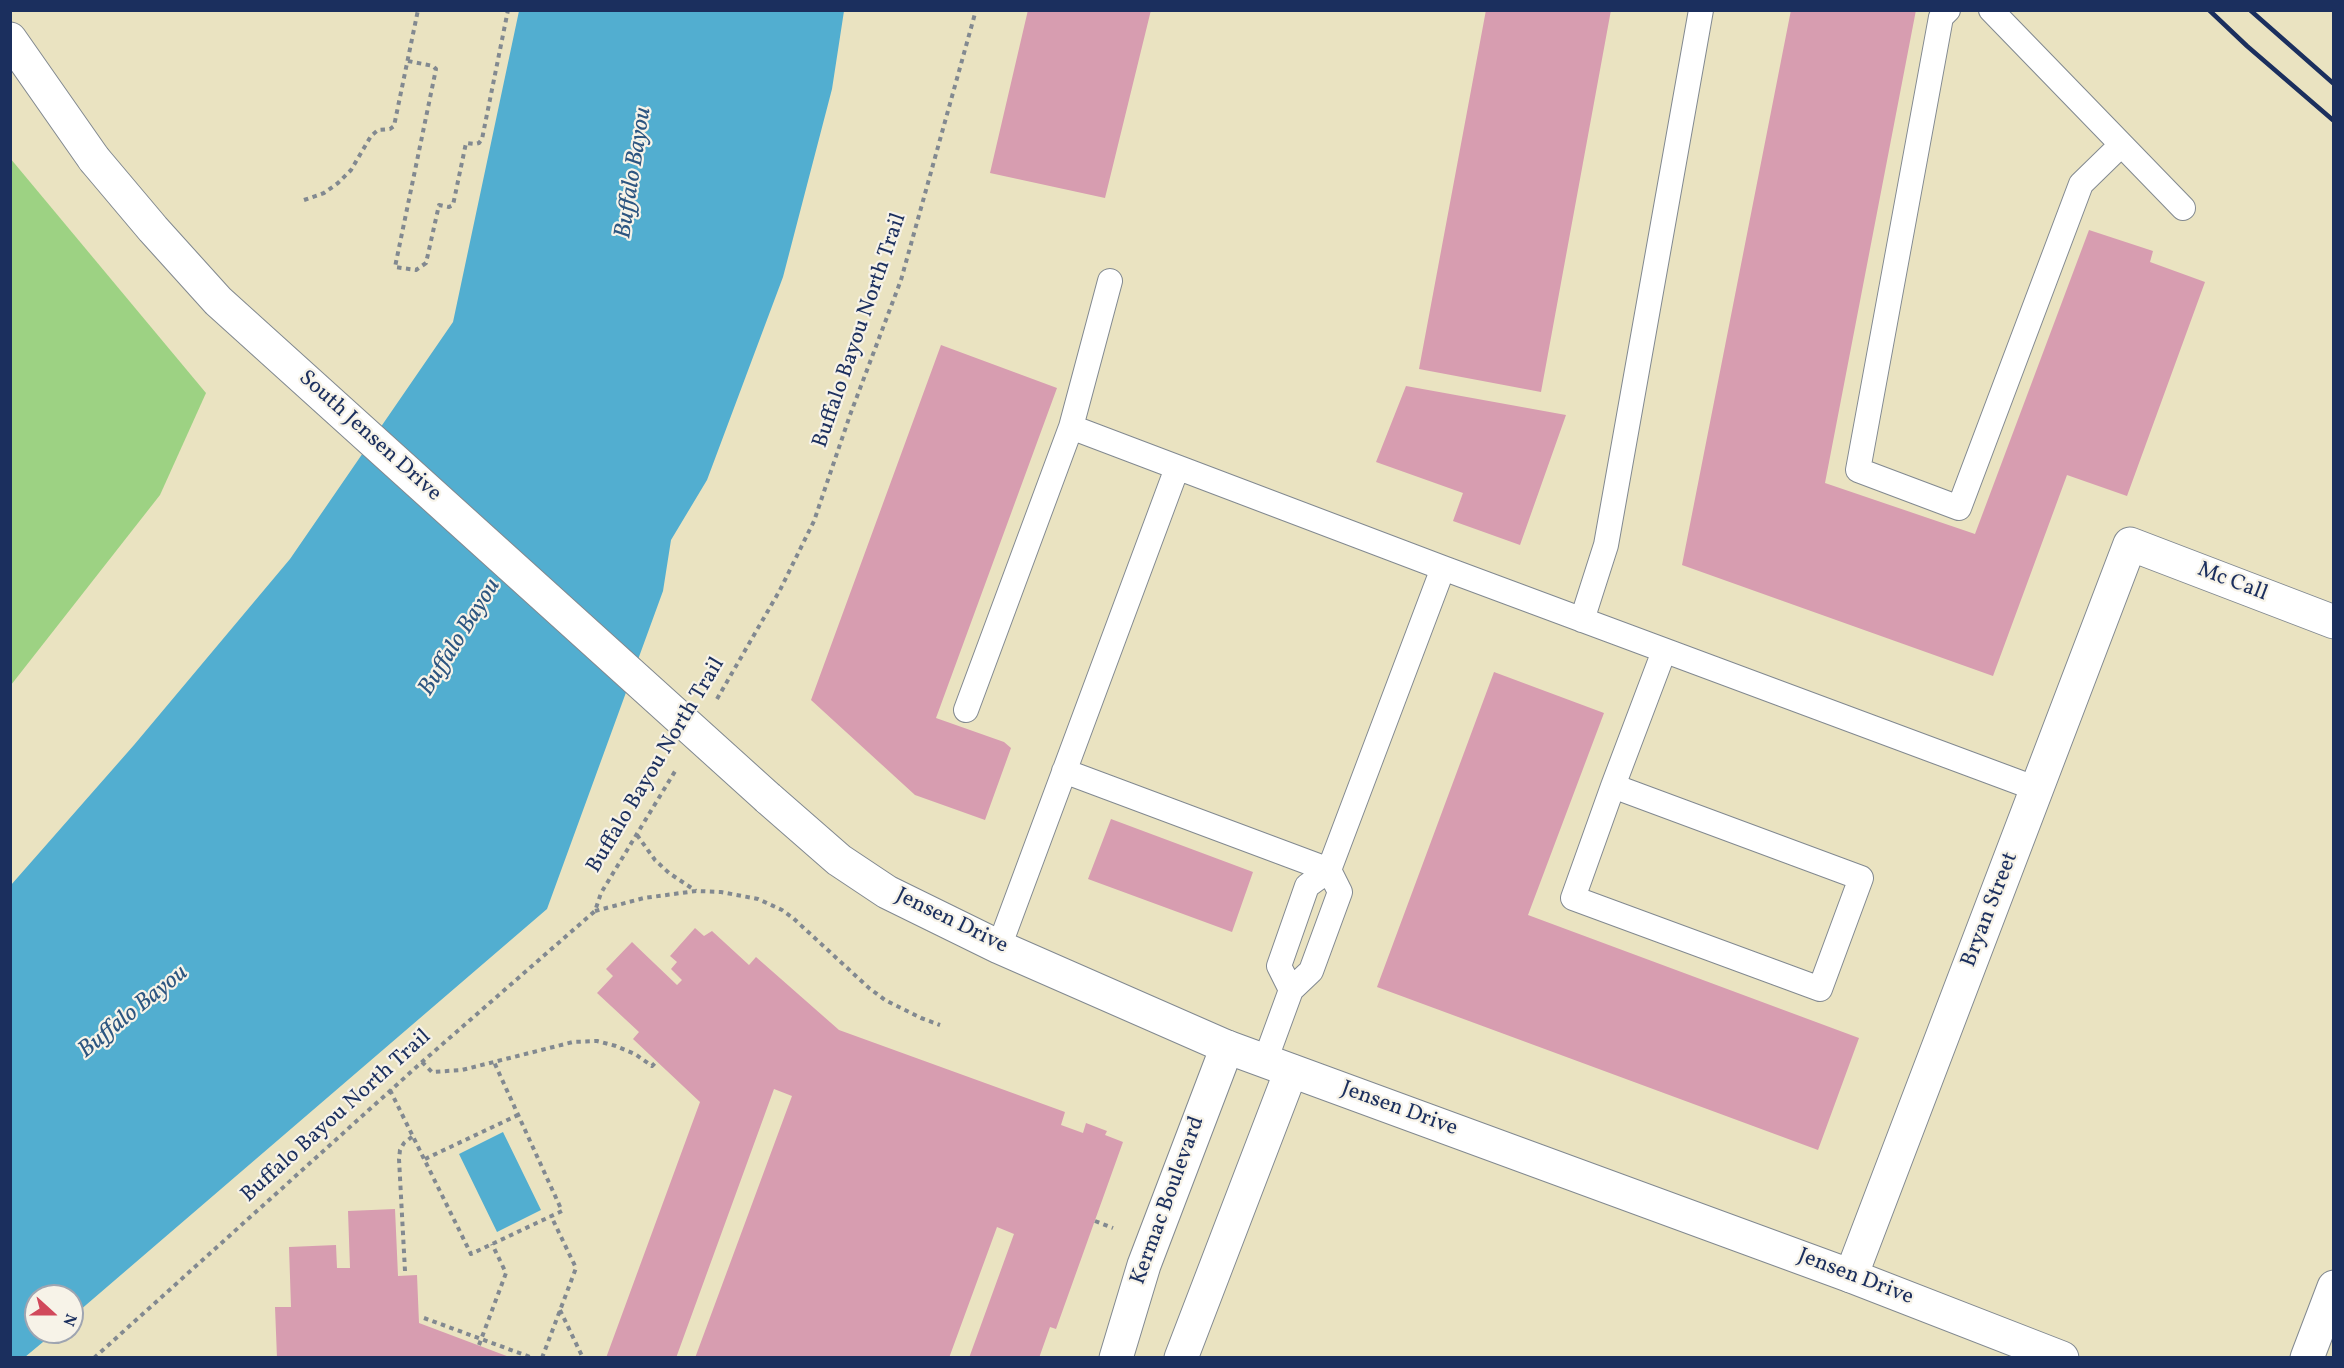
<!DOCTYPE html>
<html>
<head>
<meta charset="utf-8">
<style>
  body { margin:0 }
  #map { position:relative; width:2344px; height:1368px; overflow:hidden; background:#eae3c1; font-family:Vollkorn,serif }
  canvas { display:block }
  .frame { position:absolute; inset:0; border:12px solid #1b2f5e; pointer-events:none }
  .north { position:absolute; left:24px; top:1284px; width:60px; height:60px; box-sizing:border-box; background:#f7f3e8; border:2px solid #9fa5b1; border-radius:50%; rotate:111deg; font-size:16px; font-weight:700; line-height:24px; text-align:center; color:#1b2f5e }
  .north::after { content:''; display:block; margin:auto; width:21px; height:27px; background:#d1495b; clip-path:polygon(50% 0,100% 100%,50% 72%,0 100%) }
</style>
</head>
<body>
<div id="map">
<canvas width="2344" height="1368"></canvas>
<div class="frame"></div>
<div class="north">N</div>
</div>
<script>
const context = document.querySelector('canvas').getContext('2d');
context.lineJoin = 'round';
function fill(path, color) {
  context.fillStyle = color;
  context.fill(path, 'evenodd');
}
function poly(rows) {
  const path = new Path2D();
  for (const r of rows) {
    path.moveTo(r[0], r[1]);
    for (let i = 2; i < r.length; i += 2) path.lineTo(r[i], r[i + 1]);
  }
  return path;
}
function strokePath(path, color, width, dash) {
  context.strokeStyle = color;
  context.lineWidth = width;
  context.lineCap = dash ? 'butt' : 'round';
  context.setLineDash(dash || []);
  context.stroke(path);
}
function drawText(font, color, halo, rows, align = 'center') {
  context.font = font + ' Vollkorn,serif';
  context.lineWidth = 4.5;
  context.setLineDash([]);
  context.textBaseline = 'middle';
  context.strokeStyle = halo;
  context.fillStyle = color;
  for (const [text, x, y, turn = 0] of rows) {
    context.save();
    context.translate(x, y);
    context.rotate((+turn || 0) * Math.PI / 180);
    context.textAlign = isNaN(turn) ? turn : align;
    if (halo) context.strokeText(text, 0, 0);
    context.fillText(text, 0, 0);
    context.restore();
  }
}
fill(poly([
  [10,158,206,393,160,495,11,685]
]), '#9dd283');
fill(poly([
  [519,11,844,11,832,89,783,277,707,480,671,540,663,591,547,909,72,1317,72,1296,36,1296,36,1332,55,1332,25,1357,11,1358,11,885,134,745,290,559,453,322],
  [503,1132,541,1210,497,1232,459,1154]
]), '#52aed0');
fill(poly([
  [1028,10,1151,10,1105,198,990,173],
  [1486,10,1611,10,1541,392,1419,369],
  [1791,10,1916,10,1825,483,1975,534,2089,230,2153,251,2150,262,2205,282,2127,496,2067,475,1993,676,1682,565],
  [941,345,1057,388,936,718,1004,742,1011,748,985,820,915,795,811,700],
  [1406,386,1566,415,1520,545,1453,521,1463,493,1376,462],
  [1494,672,1604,713,1528,915,1859,1038,1818,1150,1377,987],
  [1111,819,1253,872,1232,932,1088,879],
  [695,928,704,936,712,931,749,965,756,957,839,1030,1065,1112,1061,1125,1083,1133,1086,1123,1107,1131,1105,1135,1123,1142,1056,1329,1050,1327,1039,1358,969,1358,1014,1234,997,1227,949,1358,695,1358,792,1096,774,1089,676,1358,606,1358,700,1102,633,1039,639,1032,597,993,613,976,606,969,632,942,677,985,682,980,671,969,677,962,670,956],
  [395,1209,398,1276,417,1275,419,1323,512,1358,277,1358,275,1307,291,1307,289,1247,336,1245,337,1268,350,1268,348,1211]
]), '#d79db0');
const service = poly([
  [1948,10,1941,17,1858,470,1959,508,2081,184,2121,145],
  [1991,10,2183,208],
  [1110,281,1071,427,1443,568,2037,789],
  [1582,620,1606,545,1701,10],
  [966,710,1071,427],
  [1064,771,1329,870,1340,892,1311,971,1291,990,1265,1061],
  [1613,786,1861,878,1820,989,1573,898,1613,786,1664,651],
  [999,947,1177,468],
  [1291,990,1279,966,1307,886,1329,870,1443,568]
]);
const minor = poly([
  [1851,1276,2130,544,2334,622],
  [1116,1358,1144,1265,1227,1047],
  [1181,1358,1291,1071],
  [2307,1358,2334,1287]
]);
const secondary = poly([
  [10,39,94,159],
  [768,798,839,860,887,892,999,947,1227,1047,1851,1276,2062,1358]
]);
strokePath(service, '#828990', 26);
strokePath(minor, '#828990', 35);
strokePath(secondary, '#828990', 35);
strokePath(poly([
  [408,61,433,66,436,69,395,267,416,270,426,263,439,205,449,207,453,205,466,143,475,144,479,143,482,139,508,10],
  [304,200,324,193,338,183,351,170,371,136,378,130,390,129,394,126,418,10],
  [717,699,780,590,814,521,850,415,901,280,976,10],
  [637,835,655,860,669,873,696,891],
  [595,911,644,898,696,891,721,892,758,899,782,910,793,918,869,988,885,1000,921,1018,940,1025],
  [422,1062,432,1072,462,1070,573,1042,597,1041,616,1046,635,1054,652,1066,657,1061],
  [390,1090,471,1254,562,1211,494,1062],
  [425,1159,518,1115],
  [1095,1221,1113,1228],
  [405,1271,399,1159,400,1150,404,1143,413,1136],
  [560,1310,583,1358],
  [424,1318,533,1358],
  [479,1345,506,1273,492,1244],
  [94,1358,422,1062,595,911,601,893,677,768],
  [542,1358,576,1268,551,1216]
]), '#828990', 4, [4.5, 4.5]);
strokePath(service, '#fff', 24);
strokePath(minor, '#fff', 33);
strokePath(secondary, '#fff', 33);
strokePath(poly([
  [2209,10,2247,46,2334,121],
  [2250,10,2334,84]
]), '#1b2f5e', 4.5);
const secondaryBridge = poly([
  [94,159,153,229,218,301,768,798]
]);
strokePath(secondaryBridge, '#828990', 35, []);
strokePath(secondaryBridge, '#fff', 33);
drawText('22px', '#1b2f5e', '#f7f3e8', [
  ["Buffalo Bayou North Trail",861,331,-71],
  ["South Jensen Drive",369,437,42],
  ["Mc Call",2232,583,21],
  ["Buffalo Bayou North Trail",657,766,-59],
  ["Bryan Street",1991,910,-69],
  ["Jensen Drive",951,922,26],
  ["Jensen Drive",1399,1110,20],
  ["Buffalo Bayou North Trail",337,1117,-42],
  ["Kermac Boulevard",1169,1201,-70],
  ["Jensen Drive",1855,1278,21]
]);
drawText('italic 24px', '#2c5580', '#f7f3e8', [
  ["Buffalo Bayou",635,173,-81],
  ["Buffalo Bayou",461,638,-58],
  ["Buffalo Bayou",134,1013,-39]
]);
</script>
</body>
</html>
